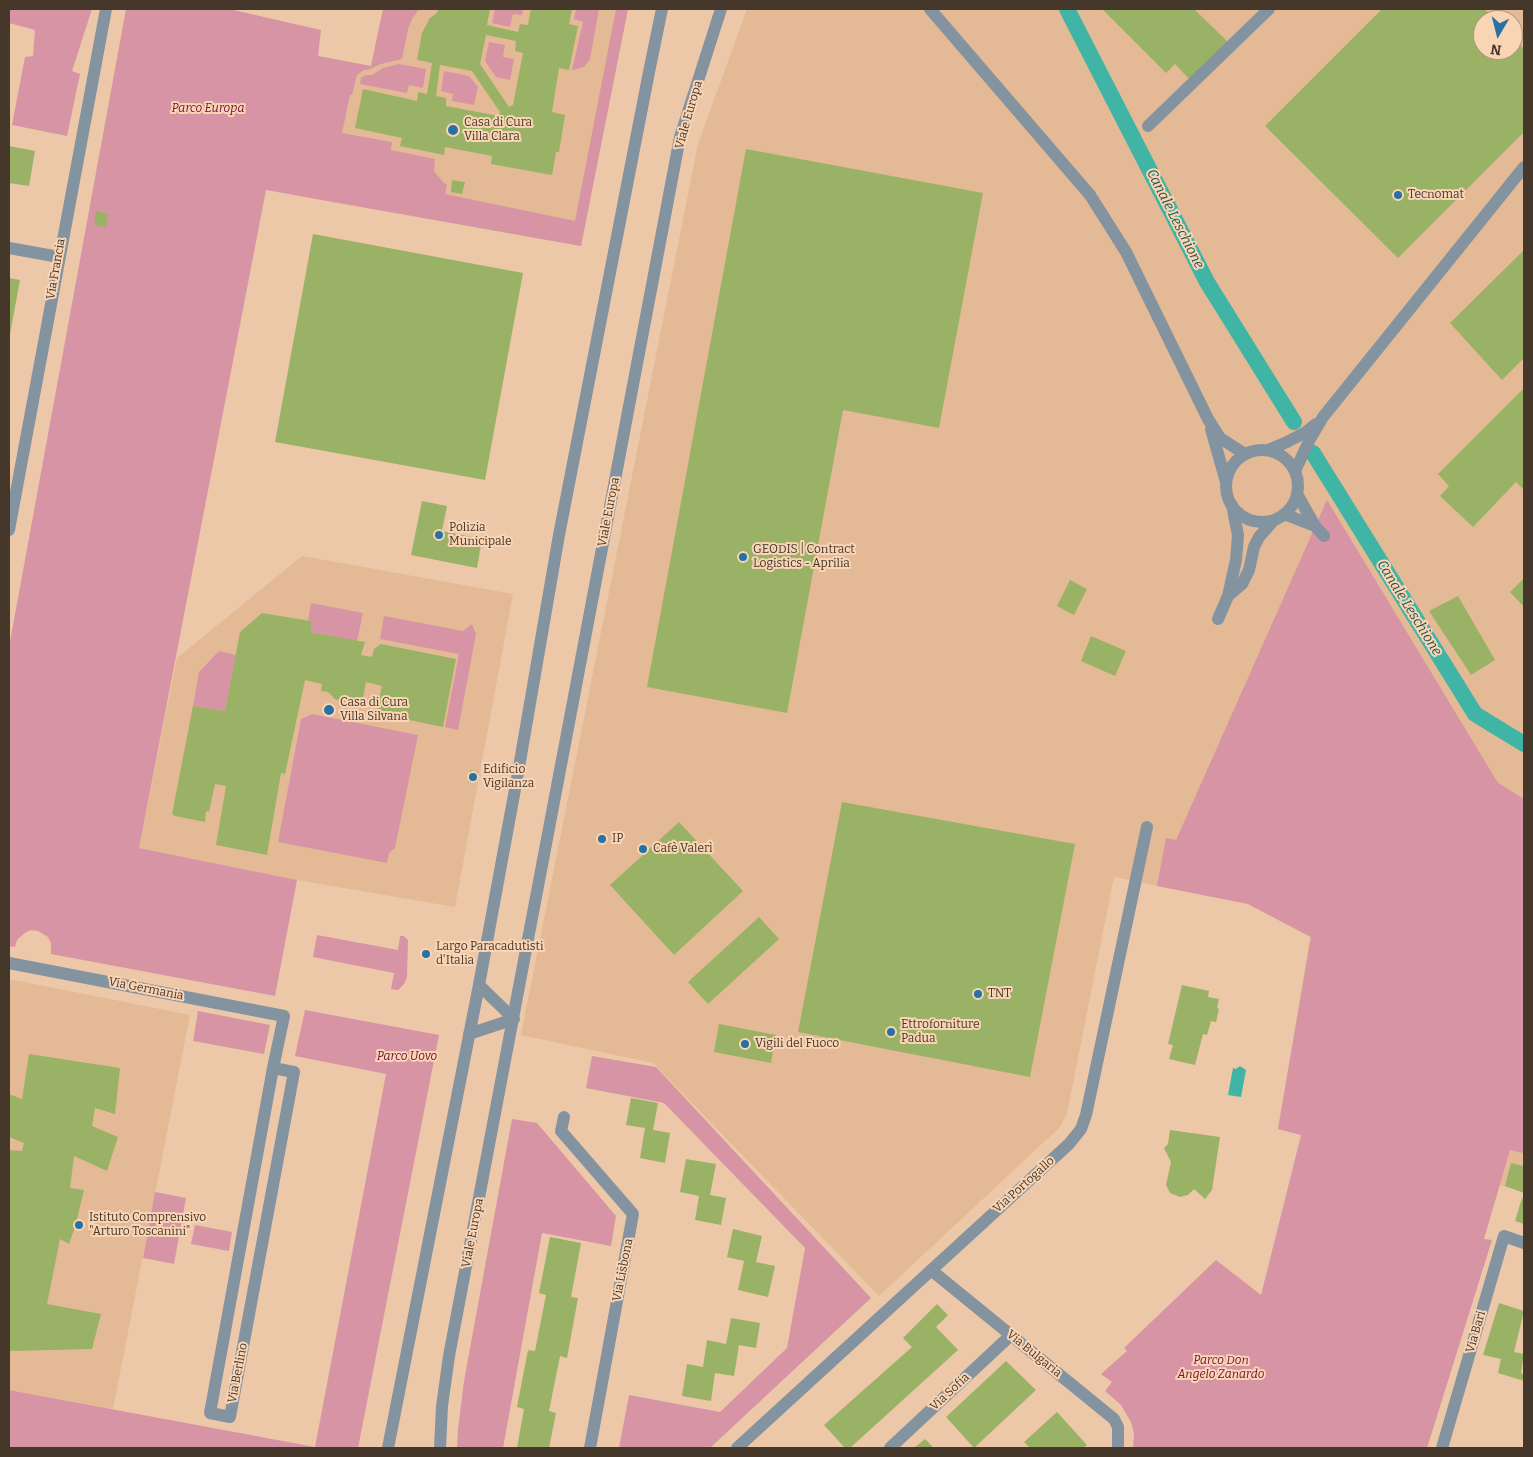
<!DOCTYPE html>
<html>
<head>
<meta charset="utf-8">
<style>
  body { margin:0 }
  #map { position:relative; width:1533px; height:1457px; overflow:hidden; background:#ecc8a8; font-family:Bitter,serif }
  canvas { display:block }
  .frame { position:absolute; inset:0; border:10px solid #45372a; pointer-events:none }
  .north { position:absolute; left:1473px; top:10px; width:50px; height:50px; box-sizing:border-box; background:#fad5b5; border:1px solid #b2967d; border-radius:50%; rotate:188deg; font-size:14px; font-weight:700; line-height:20px; text-align:center; color:#45372a }
  .north::after { content:''; display:block; margin:auto; width:18px; height:22px; background:#2771a4; clip-path:polygon(50% 0,100% 100%,50% 72%,0 100%) }
</style>
</head>
<body>
<div id="map">
<canvas width="1533" height="1457"></canvas>
<div class="frame"></div>
<div class="north">N</div>
</div>
<script>
const context = document.querySelector('canvas').getContext('2d');
context.lineJoin = 'round';
function fill(path, color) {
  context.fillStyle = color;
  context.fill(path, 'evenodd');
}
function poly(rows) {
  const path = new Path2D();
  for (const r of rows) {
    if (r.length === 3) {
      path.moveTo(r[0] + r[2], r[1]);
      path.arc(r[0], r[1], r[2], 0, 2 * Math.PI);
      continue;
    }
    path.moveTo(r[0], r[1]);
    for (let i = 2; i < r.length; i += 2) path.lineTo(r[i], r[i + 1]);
  }
  return path;
}
function strokePath(path, color, width, dash) {
  context.strokeStyle = color;
  context.lineWidth = width;
  context.lineCap = dash ? 'butt' : 'round';
  context.setLineDash(dash || []);
  context.stroke(path);
}
function drawText(font, color, halo, rows, align = 'center') {
  context.font = font + ' Bitter,serif';
  context.lineWidth = 4;
  context.setLineDash([]);
  context.textBaseline = 'middle';
  context.strokeStyle = halo;
  context.fillStyle = color;
  for (const [text, x, y, turn = 0] of rows) {
    context.save();
    context.translate(x, y);
    context.rotate((+turn || 0) * Math.PI / 180);
    context.textAlign = isNaN(turn) ? turn : align;
    if (halo) context.strokeText(text, 0, 0);
    context.fillText(text, 0, 0);
    context.restore();
  }
}
fill(poly([
  [383,9,628,9,581,246,292,195,317,56,371,66],
  [747,9,1524,9,1523,1191,1278,1129,1310,937,1248,904,1114,877,1067,1113,1060,1127,879,1296,653,1063,521,1035,698,144],
  [1483,20,1513,20,1513,50,1483,50],
  [302,556,513,594,455,907,297,880,139,848,177,658],
  [9,979,190,1015,113,1409,9,1390]
]), '#e3ba95');
fill(poly([
  [9,9,92,9,72,71,80,74,67,136,12,125,25,57,33,56,35,30,9,23],
  [126,9,172,10,172,9,229,9,321,30,318,56,371,66,383,9,419,9,412,19,408,29,402,59,381,64,368,70,364,70,357,75,352,95,350,95,342,133,392,142,391,150,435,159,434,171,444,183,447,184,445,194,575,221,616,9,628,9,581,246,266,190,139,848,297,880,275,996,51,954,51,943,48,937,38,931,31,930,26,932,17,940,15,947,9,946,9,647],
  [495,9,523,9,522,15,513,14,510,27,492,23],
  [576,9,599,9,590,59,584,67,572,70,583,22,574,19],
  [489,42,505,45,503,57,514,59,510,80,496,77,485,61],
  [399,64,426,69,423,88,409,85,407,93,360,84,361,78,366,75,372,75,383,68],
  [444,71,469,76,478,87,474,105,452,101,453,94,441,91],
  [1327,500,1498,783,1524,799,1524,1147,1522,1153,1510,1150,1484,1239,1492,1240,1427,1448,1133,1448,1134,1433,1131,1422,1121,1405,1105,1391,1112,1382,1101,1374,1127,1351,1124,1348,1216,1260,1261,1295,1301,1135,1278,1129,1311,937,1248,904,1157,886,1166,838,1176,840],
  [311,603,363,613,357,641,310,632,308,621],
  [384,616,463,631,472,624,476,634,458,730,445,727,459,654,380,639],
  [219,651,236,655,225,711,193,706,199,672],
  [312,714,418,735,395,848,389,853,387,863,278,842,301,719],
  [317,935,398,950,400,936,404,936,408,940,407,977,404,984,398,990,391,989,394,973,313,957],
  [305,1010,439,1035,358,1448,9,1448,9,1390,315,1447,386,1074,295,1056],
  [198,1011,270,1025,264,1054,193,1041],
  [592,1056,656,1067,871,1298,710,1448,619,1448,629,1395,720,1412,787,1348,805,1248,664,1103,586,1088],
  [512,1119,537,1123,616,1216,611,1246,542,1233,503,1448,457,1448,458,1430,464,1381],
  [155,1192,186,1198,174,1264,143,1258],
  [195,1225,232,1232,229,1251,191,1244]
]), '#d794a4');
fill(poly([
  [1240,1066,1246,1070,1241,1097,1228,1095,1233,1068,1236,1069]
]), '#40b5a6');
strokePath(poly([
  [1067,9,1207,282,1294,422],
  [1313,453,1475,714,1524,744]
]), '#40b5a6', 16);
fill(poly([
  [437,9,490,9,487,25,518,32,520,24,528,25,531,9,572,9,569,24,578,26,569,70,559,68,552,112,565,115,559,152,556,152,552,175,491,164,492,156,445,147,444,155,400,146,402,138,355,128,363,89,417,101,418,92,427,94,432,63,417,60,422,33,430,18,438,12],
  [486,35,516,41,515,51,523,53,513,105,509,107,480,64],
  [440,65,472,71,500,112,499,116,446,106,446,98,436,96],
  [1102,9,1194,9,1230,44,1192,82,1175,64,1166,73],
  [1382,9,1484,9,1496,20,1483,20,1483,50,1513,50,1513,37,1524,49,1524,132,1398,258,1265,126],
  [9,146,35,151,29,186,9,183],
  [746,149,983,193,939,428,843,410,787,713,647,687],
  [452,180,465,182,462,194,451,192],
  [96,211,108,214,106,227,94,225],
  [313,234,523,273,485,480,275,442],
  [1524,250,1524,358,1502,380,1450,323],
  [9,278,20,280,10,334,9,334],
  [1524,388,1524,490,1516,482,1473,527,1440,496,1449,486,1438,474],
  [422,501,447,506,442,531,482,539,477,568,411,555],
  [1524,578,1524,607,1510,592],
  [1070,580,1087,589,1074,615,1057,606],
  [1458,596,1495,660,1471,675,1429,611],
  [262,613,305,620,312,622,310,632,365,642,361,655,372,657,374,649,381,644,456,659,443,727,376,713,382,686,366,682,363,699,357,697,344,702,335,699,328,692,321,691,322,684,305,680,285,774,281,773,267,855,216,845,226,786,215,784,209,812,206,811,205,822,175,816,172,814,193,706,225,711,240,632],
  [1091,636,1126,651,1115,676,1081,661],
  [470,770,478,772,476,783,468,782],
  [842,802,1075,844,1030,1077,798,1032],
  [679,822,743,891,674,955,610,885],
  [759,917,779,939,708,1004,688,982],
  [1182,985,1209,991,1208,997,1219,999,1217,1008,1219,1009,1216,1022,1211,1021,1207,1035,1203,1034,1195,1065,1169,1059,1173,1045,1168,1044],
  [719,1024,776,1035,771,1063,714,1052],
  [29,1054,120,1068,115,1114,95,1108,92,1126,118,1137,107,1171,74,1156,70,1188,84,1190,75,1227,69,1244,60,1239,47,1304,101,1314,92,1349,9,1351,9,1150,22,1151,24,1143,9,1137,9,1094,22,1099],
  [631,1098,658,1103,653,1130,670,1133,665,1163,640,1158,645,1128,626,1125],
  [1170,1130,1220,1137,1212,1190,1205,1199,1194,1189,1188,1195,1180,1197,1170,1193,1166,1185,1171,1162,1164,1148,1168,1144],
  [686,1159,716,1164,710,1195,726,1198,721,1225,695,1220,699,1196,680,1192],
  [1511,1163,1524,1166,1524,1193,1505,1186],
  [1522,1198,1524,1199,1524,1224,1515,1221],
  [733,1229,762,1236,756,1262,775,1266,768,1297,738,1290,744,1261,727,1257],
  [550,1237,581,1243,571,1297,578,1298,567,1358,560,1356,549,1411,556,1413,549,1448,517,1448,524,1409,517,1407,528,1350,535,1351,546,1295,539,1293],
  [1499,1303,1524,1311,1514,1352,1524,1354,1521,1373,1524,1374,1524,1381,1498,1373,1501,1359,1483,1355],
  [937,1304,948,1315,936,1327,958,1350,850,1448,845,1448,824,1425,912,1347,903,1338],
  [731,1318,760,1323,756,1348,739,1345,734,1376,715,1373,711,1401,682,1396,687,1364,703,1367,707,1340,726,1344],
  [1006,1361,1036,1390,974,1448,946,1417],
  [1057,1412,1087,1445,1083,1448,1030,1448,1024,1442],
  [925,1439,934,1448,914,1448]
]), '#9ab266');
strokePath(poly([
  [930,9,1090,195,1126,252,1208,419,1220,438,1245,454],
  [1148,126,1269,9],
  [9,248,59,257],
  [1211,429,1226,482],
  [1268,450,1287,442,1306,432,1316,424],
  [1262,486,36],
  [1295,471,1310,439,1323,417,1524,167],
  [1297,494,1315,526,1324,536],
  [1284,514,1315,526],
  [9,530,106,9],
  [1228,596,1242,584,1249,570,1254,547,1259,537,1274,520],
  [1218,619,1228,596,1236,560,1238,535,1232,505],
  [9,963,284,1016,273,1068],
  [469,1034,514,1019,479,985],
  [273,1068,294,1072,230,1417,210,1413,273,1068],
  [564,1117,561,1131,633,1214,590,1448],
  [931,1270,1114,1419,1118,1427,1118,1448],
  [388,1448,479,985,518,773,559,535,649,72,662,9],
  [440,1448,442,1406,449,1356,680,137,721,9],
  [737,1448,1069,1144,1081,1129,1086,1115,1147,827],
  [890,1448,1011,1335],
  [1442,1448,1504,1236,1524,1243]
]), '#8393a0', 12);
for (const [x, y, r, color] of [
  [453,130,6,"#2771a4"],
  [1398,195,5,"#2771a4"],
  [439,535,5,"#2771a4"],
  [743,557,5,"#2771a4"],
  [329,710,6,"#2771a4"],
  [473,777,5,"#2771a4"],
  [602,839,5,"#2771a4"],
  [643,849,5,"#2771a4"],
  [426,954,5,"#2771a4"],
  [978,994,5,"#2771a4"],
  [891,1032,5,"#2771a4"],
  [745,1044,5,"#2771a4"],
  [79,1225,5,"#2771a4"]
]) {
  const dot = new Path2D();
  dot.arc(x, y, r, 0, 2 * Math.PI);
  context.fillStyle = color;
  context.fill(dot);
  strokePath(dot, '#fad5b5', 2);
}
drawText('italic 12px', '#720d37', '#fad5b5', [
  ["Parco Europa",208,109],
  ["Parco Uovo",407,1057],
  ["Parco Don",1221,1361],
  ["Angelo Zanardo",1221,1375]
]);
drawText('12px', '#45372a', '#fad5b5', [
  ["Viale Europa",689,115,-74],
  ["Via Francia",56,269,-80],
  ["Viale Europa",609,512,-79],
  ["Via Germania",146,989,11],
  ["Via Portogallo",1024,1185,-42],
  ["Viale Europa",473,1233,-79],
  ["Via Lisbona",623,1270,-79],
  ["Via Bari",1476,1332,-74],
  ["Via Bulgaria",1034,1354,39],
  ["Via Berlino",238,1373,-79],
  ["Via Sofia",950,1392,-43]
]);
drawText('12px', '#45372a', '#fad5b5', [
  ["Casa di Cura",464,123],
  ["Villa Clara",464,137],
  ["Tecnomat",1408,195],
  ["Polizia",449,528],
  ["Municipale",449,542],
  ["GEODIS | Contract",753,550],
  ["Logistics - Aprilia",753,564],
  ["Casa di Cura",340,703],
  ["Villa Silvana",340,717],
  ["Edificio",483,770],
  ["Vigilanza",483,784],
  ["IP",612,839],
  ["Cafè Valerì",653,849],
  ["Largo Paracadutisti",436,947],
  ["d'Italia",436,961],
  ["TNT",988,994],
  ["Ettroforniture",901,1025],
  ["Padua",901,1039],
  ["Vigili del Fuoco",755,1044],
  ["Istituto Comprensivo",89,1218],
  ["\"Arturo Toscanini\"",89,1232]
], 'left');
drawText('italic 14px', '#23544d', '#fad5b5', [
  ["Canale Leschione",1175,219,63],
  ["Canale Leschione",1409,608,58]
]);
</script>
</body>
</html>
